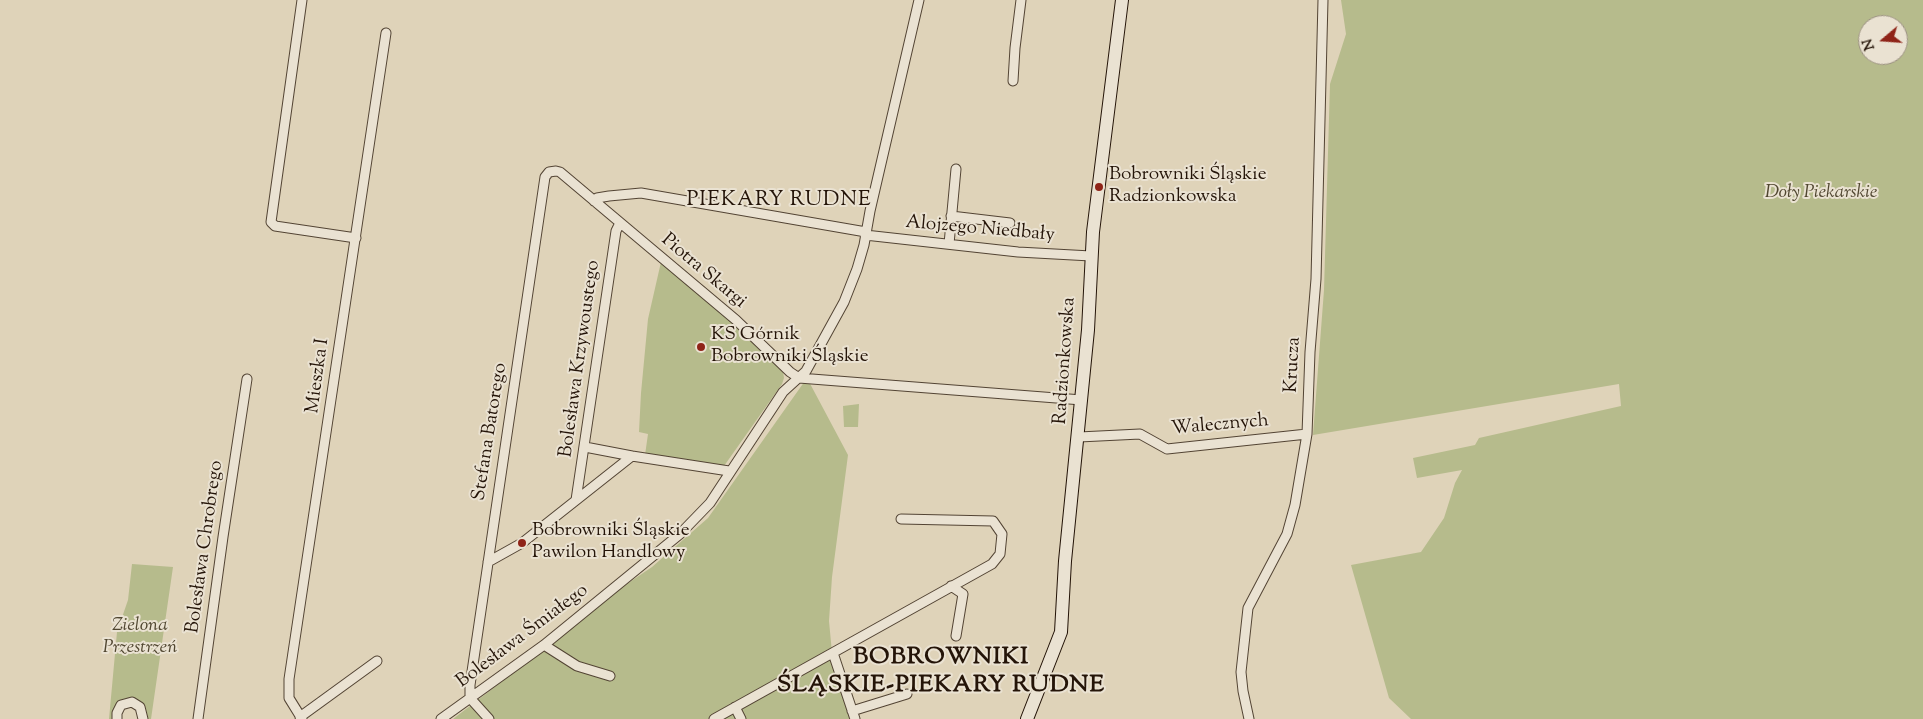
<!DOCTYPE html>
<html>
<head>
<meta charset="utf-8">
<style>
  body { margin:0 }
  #map { position:relative; width:1923px; height:719px; overflow:hidden; background:#dfd3b9; font-family:"Sorts Mill Goudy",serif }
  canvas { display:block }
  .north { position:absolute; left:1858px; top:15px; width:50px; height:50px; box-sizing:border-box; background:#eae2d2; border:1px solid #9b9081; border-radius:50%; rotate:252deg; font-size:14px; font-weight:700; line-height:20px; text-align:center; color:#241408 }
  .north::after { content:''; display:block; margin:auto; width:18px; height:22px; background:#8f2418; clip-path:polygon(50% 0,100% 100%,50% 72%,0 100%) }
</style>
</head>
<body>
<div id="map">
<canvas width="1923" height="719"></canvas>
<div class="north">N</div>
</div>
<script>
const context = document.querySelector('canvas').getContext('2d');
context.lineJoin = 'round';
function fill(path, color) {
  context.fillStyle = color;
  context.fill(path, 'evenodd');
}
function poly(rows) {
  const path = new Path2D();
  for (const r of rows) {
    path.moveTo(r[0], r[1]);
    for (let i = 2; i < r.length; i += 2) path.lineTo(r[i], r[i + 1]);
  }
  return path;
}
function strokePath(path, color, width, dash) {
  context.strokeStyle = color;
  context.lineWidth = width;
  context.lineCap = dash ? 'butt' : 'round';
  context.setLineDash(dash || []);
  context.stroke(path);
}
function drawText(font, color, halo, rows, align = 'center') {
  context.font = font + ' "Sorts Mill Goudy",serif';
  context.lineWidth = 4;
  context.setLineDash([]);
  context.textBaseline = 'middle';
  context.strokeStyle = halo;
  context.fillStyle = color;
  for (const [text, x, y, turn = 0] of rows) {
    context.save();
    context.translate(x, y);
    context.rotate((+turn || 0) * Math.PI / 180);
    context.textAlign = isNaN(turn) ? turn : align;
    if (halo) context.strokeText(text, 0, 0);
    context.fillText(text, 0, 0);
    context.restore();
  }
}
fill(poly([
  [1341,0,1923,0,1923,719,1411,719,1389,698,1351,565,1421,552,1444,518,1455,483,1462,470,1417,478,1413,458,1475,445,1479,438,1621,406,1619,384,1313,435,1324,290,1330,84,1346,34],
  [1868,25,1898,25,1898,55,1868,55],
  [661,262,732,323,783,371,784,378,782,384,724,466,645,455,648,434,639,432,641,393,648,319],
  [807,378,848,455,832,577,829,621,832,653,852,719,453,719,577,624,615,592,652,567,708,518],
  [859,404,858,427,844,427,843,406],
  [132,564,173,567,151,719,143,719,142,712,125,703,117,719,109,719,117,632,128,600]
]), '#b6bb8c');
const street = poly([
  [302,0,271,222,275,226,356,238],
  [1013,81,1015,48,1021,0],
  [594,201,597,198,609,196,641,193,866,232],
  [951,216,1010,223],
  [865,235,1018,252,1091,256],
  [949,244,956,169],
  [1079,437,1140,434,1167,449,1307,434],
  [585,447,632,456],
  [576,500,616,231,620,223],
  [488,562,522,543,632,456,729,471],
  [951,586,963,594,956,636],
  [544,645,577,666,610,676],
  [833,653,855,719],
  [470,698,470,685,545,177,549,172,556,171,560,172,736,320,790,372,799,378,1082,400],
  [470,698,489,719],
  [735,707,741,719],
  [852,711,907,694],
  [300,717,377,661],
  [117,719,117,713,121,705,132,702,140,707,143,719],
  [198,719,223,537,247,379],
  [302,719,289,698,289,679,386,33],
  [441,719,544,645,680,534,710,503,783,392,806,371,844,302,857,269,864,245,870,211,919,0],
  [714,719,992,564,1000,554,1002,534,993,521,901,519],
  [1249,719,1243,691,1241,672,1248,608,1287,534,1295,505,1307,434,1310,352,1316,279,1323,0]
]);
const secondary = poly([
  [1027,719,1061,632,1065,561,1088,330,1093,232,1122,0]
]);
strokePath(street, '#534434', 11);
strokePath(secondary, '#241408', 14);
strokePath(street, '#eae2d2', 9);
strokePath(secondary, '#eae2d2', 12);
for (const [x, y, r, color] of [
  [1099,187,5,"#8f2418"],
  [701,347,5,"#8f2418"],
  [522,543,5,"#8f2418"]
]) {
  const dot = new Path2D();
  dot.arc(x, y, r, 0, 2 * Math.PI);
  context.fillStyle = color;
  context.fill(dot);
  strokePath(dot, '#eae2d2', 2);
}
drawText('19px', '#241408', '#eae2d2', [
  ["Bobrowniki Śląskie",1109,176],
  ["Radzionkowska",1109,198],
  ["KS Górnik",711,336],
  ["Bobrowniki Śląskie",711,358],
  ["Bobrowniki Śląskie",532,532],
  ["Pawilon Handlowy",532,554]
], 'left');
drawText('italic 19px', '#504630', '#eae2d2', [
  ["Doły Piekarskie",1821,194],
  ["Zielona",140,627],
  ["Przestrzeń",140,649]
]);
drawText('19px', '#241408', '#eae2d2', [
  ["Alojzego Niedbały",980,230,5],
  ["Piotra Skargi",703,272,40],
  ["Bolesława Krzywoustego",581,359,-82],
  ["Radzionkowska",1066,361,-86],
  ["Krucza",1294,365,-87],
  ["Mieszka I",319,376,-82],
  ["Walecznych",1220,426,-5],
  ["Stefana Batorego",491,432,-81],
  ["Bolesława Chrobrego",206,547,-82],
  ["Bolesława Śmiałego",523,637,-37]
]);
context.letterSpacing = '1px';
drawText('21px', '#241408', '#eae2d2', [
  ["PIEKARY RUDNE",779,201]
]);
context.letterSpacing = '0px';
context.letterSpacing = '1px';
drawText('bold 24px', '#241408', '#eae2d2', [
  ["BOBROWNIKI",941,659],
  ["ŚLĄSKIE-PIEKARY RUDNE",941,687]
]);
context.letterSpacing = '0px';
</script>
</body>
</html>
